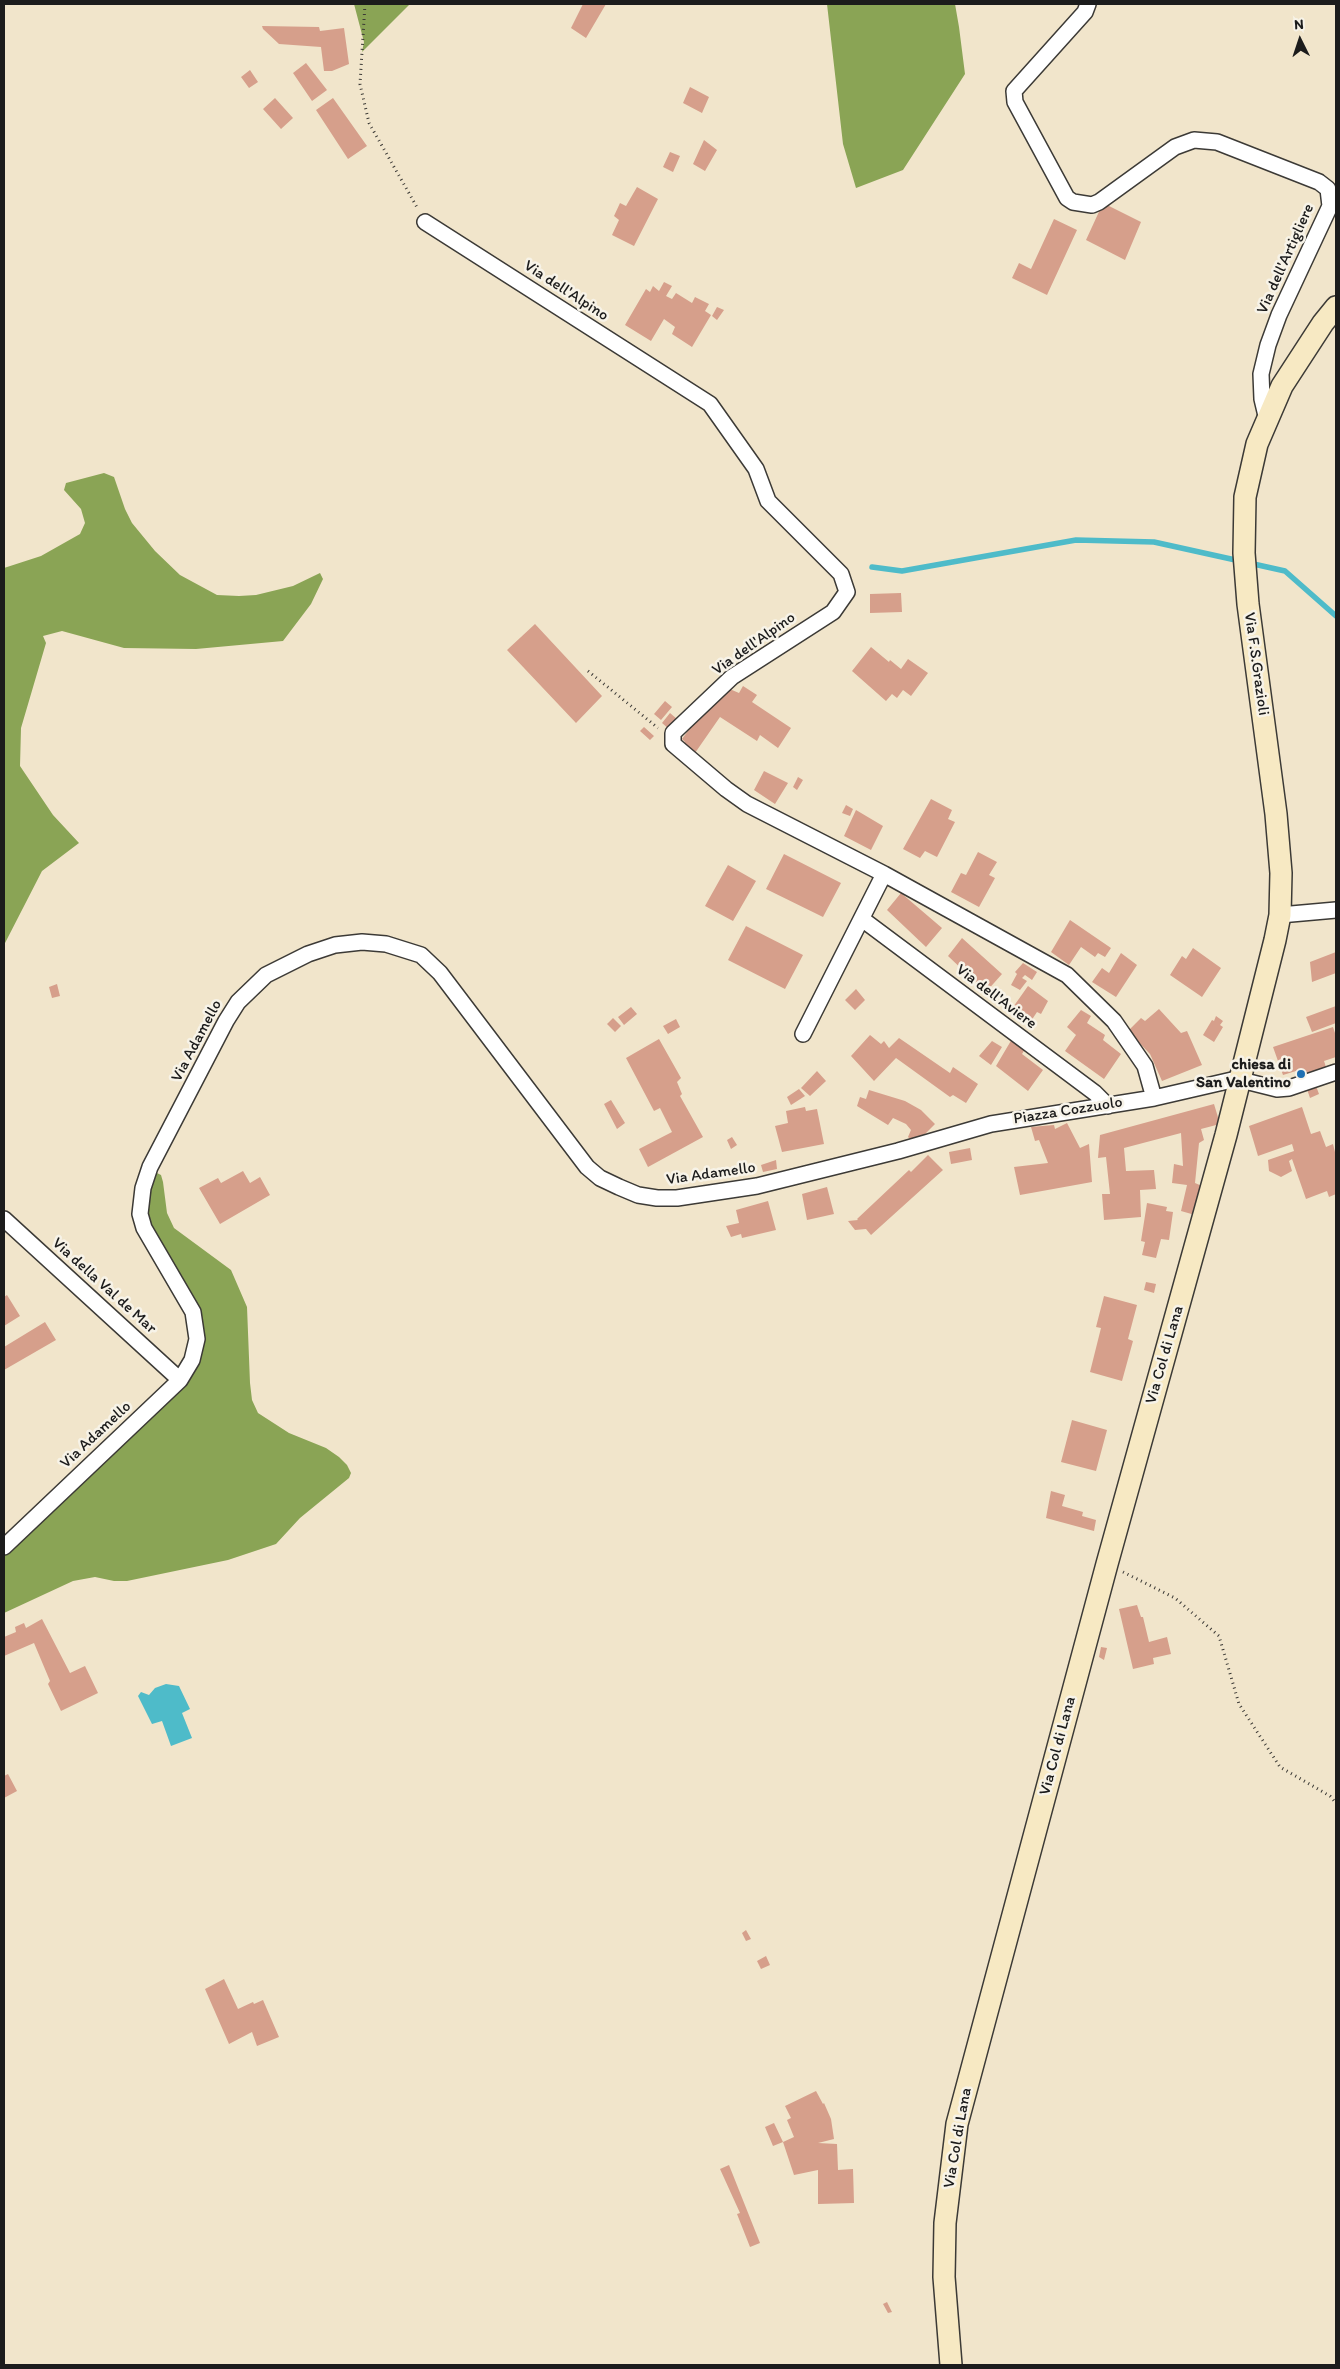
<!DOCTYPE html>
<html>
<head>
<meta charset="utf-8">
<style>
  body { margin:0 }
  #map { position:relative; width:1340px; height:2369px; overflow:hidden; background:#f1e5cb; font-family:Itim,sans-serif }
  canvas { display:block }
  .frame { position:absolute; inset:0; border:5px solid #1c1c1c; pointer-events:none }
  .north { position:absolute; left:1275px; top:15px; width:50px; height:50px; -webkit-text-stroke:4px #f7f3e8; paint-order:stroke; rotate:356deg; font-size:14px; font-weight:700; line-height:20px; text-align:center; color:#1c1c1c }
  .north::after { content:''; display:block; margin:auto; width:18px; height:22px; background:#1c1c1c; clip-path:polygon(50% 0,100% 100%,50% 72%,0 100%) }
</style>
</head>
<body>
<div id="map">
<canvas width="1340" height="2369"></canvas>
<div class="frame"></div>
<div class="north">N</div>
</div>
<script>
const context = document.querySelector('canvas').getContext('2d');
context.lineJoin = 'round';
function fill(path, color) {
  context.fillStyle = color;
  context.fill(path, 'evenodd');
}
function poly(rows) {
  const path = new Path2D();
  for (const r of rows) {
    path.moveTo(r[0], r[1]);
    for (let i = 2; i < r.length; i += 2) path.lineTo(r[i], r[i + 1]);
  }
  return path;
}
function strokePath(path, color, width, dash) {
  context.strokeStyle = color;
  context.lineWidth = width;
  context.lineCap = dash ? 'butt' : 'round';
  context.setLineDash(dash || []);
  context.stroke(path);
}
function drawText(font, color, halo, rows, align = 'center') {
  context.font = font + ' Itim,sans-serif';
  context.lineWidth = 5;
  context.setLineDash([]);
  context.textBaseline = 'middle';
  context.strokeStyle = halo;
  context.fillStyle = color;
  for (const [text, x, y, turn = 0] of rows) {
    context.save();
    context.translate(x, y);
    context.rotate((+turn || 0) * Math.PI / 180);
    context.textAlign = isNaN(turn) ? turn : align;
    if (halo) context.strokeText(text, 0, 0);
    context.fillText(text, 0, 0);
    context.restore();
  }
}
fill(poly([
  [354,4,410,4,362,52,364,42],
  [827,4,955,4,959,27,965,74,903,170,856,188,843,144],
  [104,473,114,477,125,509,132,523,155,551,180,575,217,595,239,596,256,595,293,586,320,573,323,579,311,604,283,641,196,649,124,648,62,631,43,636,46,643,21,728,20,766,53,815,79,843,42,871,4,945,4,568,41,556,80,534,85,523,81,509,64,490,66,483],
  [155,1172,161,1175,163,1182,167,1213,174,1228,231,1270,247,1307,250,1383,252,1400,258,1413,289,1433,326,1448,339,1457,347,1465,351,1473,349,1478,300,1518,276,1544,228,1560,127,1581,114,1581,95,1577,73,1581,4,1613,4,1543,190,1363,199,1324,148,1228,145,1187]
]), '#8aa455');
fill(poly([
  [166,1684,179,1686,190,1709,182,1713,192,1738,171,1746,162,1721,152,1724,138,1696,141,1692,149,1695,155,1688]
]), '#4ebbc9');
strokePath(poly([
  [1249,563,1285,571,1336,616],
  [872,567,902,571,1076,540,1154,542,1240,561]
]), '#4ebbc9', 5.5);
fill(poly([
  [583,4,606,4,586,38,571,28],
  [262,26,319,27,320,31,344,28,349,64,332,71,324,71,321,47,279,44,263,29],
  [306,63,327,90,312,101,293,73],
  [250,70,258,82,249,88,241,77],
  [690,87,709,97,702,113,683,103],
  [275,98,293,118,281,129,263,109],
  [333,98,367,146,348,159,316,110],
  [704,140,717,150,705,171,693,164],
  [670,152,680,156,673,172,663,167],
  [637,187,658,199,634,246,612,235,619,220,614,216,620,203,626,206],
  [1103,203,1141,222,1125,260,1086,240],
  [1054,219,1077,230,1047,295,1012,278,1019,263,1031,269],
  [664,282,672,286,666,296,672,299,676,293,692,303,695,297,709,304,705,311,711,315,692,347,672,334,675,327,664,319,651,341,625,325,646,289,650,292,653,286,659,291],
  [717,307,724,310,717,320,712,316],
  [901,593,902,612,870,613,870,594],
  [535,624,602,696,576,723,507,650],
  [871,647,889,662,890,660,901,669,908,659,928,673,911,696,903,690,897,698,892,694,886,701,852,671],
  [743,686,757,695,752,702,791,728,778,748,760,735,757,741,720,717,695,753,683,746,685,742,682,739,708,704,725,687,739,693],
  [665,701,672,707,661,720,654,714],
  [670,713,677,719,669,729,662,723],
  [644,727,654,736,650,740,640,731],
  [764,771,788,783,775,804,754,790],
  [798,777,803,780,797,790,793,787],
  [931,799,952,810,948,819,955,822,937,857,925,851,920,858,903,849],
  [846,805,853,809,850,816,842,813],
  [856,810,883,826,871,850,844,836],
  [978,852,997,862,989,875,995,878,979,907,951,892,961,873,966,875],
  [784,854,841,883,823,917,766,889],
  [728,865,756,881,733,921,705,906],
  [901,893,942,928,926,947,887,910],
  [1070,920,1111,948,1105,957,1098,953,1095,957,1081,947,1069,965,1051,952],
  [746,926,803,955,785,989,728,960],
  [962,938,1002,974,986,992,948,956],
  [1193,948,1221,968,1202,997,1170,975,1182,956,1186,959],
  [1336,952,1336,973,1312,982,1310,962],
  [1121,953,1137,965,1116,997,1092,982,1102,968,1109,973],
  [1023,963,1037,972,1032,980,1025,975,1022,978,1027,981,1020,990,1011,985,1017,974,1015,972],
  [57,984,60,996,52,998,49,987],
  [1028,986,1048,1001,1041,1014,1037,1012,1029,1024,1011,1010],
  [856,989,865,1000,855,1010,845,1000],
  [1336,1006,1336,1023,1312,1032,1306,1017],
  [631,1007,637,1014,624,1025,618,1017],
  [1159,1009,1181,1033,1187,1031,1202,1065,1162,1081,1150,1054,1128,1031,1141,1018,1145,1021],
  [1081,1010,1091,1016,1087,1023,1105,1035,1103,1040,1121,1054,1104,1079,1065,1051,1076,1035,1067,1027],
  [1216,1016,1223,1021,1220,1025,1223,1027,1214,1042,1203,1035,1212,1020,1214,1021],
  [613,1018,621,1026,615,1032,607,1024],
  [676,1019,680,1027,668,1034,663,1026],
  [1333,1027,1336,1036,1336,1057,1324,1061,1327,1070,1314,1074,1312,1071,1297,1077,1296,1071,1283,1075,1273,1047],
  [870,1035,881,1044,884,1041,889,1048,899,1038,950,1073,953,1067,978,1084,966,1103,953,1095,950,1097,896,1058,874,1081,851,1056],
  [659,1039,681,1078,677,1082,682,1094,680,1096,703,1137,648,1167,639,1149,672,1132,660,1108,654,1111,626,1058],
  [1012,1039,1025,1049,1022,1054,1043,1070,1028,1091,996,1066],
  [992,1041,1002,1047,991,1065,979,1056],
  [817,1071,826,1081,810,1096,801,1088],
  [1316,1086,1319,1094,1310,1098,1307,1089],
  [799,1089,805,1096,791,1105,787,1097],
  [869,1090,905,1101,921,1110,935,1124,920,1139,912,1141,908,1137,911,1130,906,1124,893,1118,888,1125,857,1106,860,1097,866,1099],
  [611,1100,625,1123,617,1129,604,1104],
  [1214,1104,1220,1124,1201,1129,1204,1140,1199,1143,1195,1183,1202,1186,1195,1215,1181,1211,1187,1185,1172,1183,1174,1164,1183,1166,1181,1133,1124,1148,1126,1171,1154,1170,1156,1189,1140,1190,1141,1217,1104,1220,1102,1194,1110,1194,1106,1157,1098,1158,1100,1135],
  [805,1107,806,1111,817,1109,824,1144,782,1152,775,1126,788,1123,786,1111],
  [1302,1107,1311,1134,1320,1131,1326,1147,1333,1144,1336,1156,1336,1194,1329,1197,1327,1191,1306,1199,1292,1159,1289,1161,1292,1171,1281,1177,1269,1171,1268,1160,1294,1151,1292,1144,1258,1156,1249,1126],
  [1067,1123,1080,1148,1089,1144,1092,1182,1020,1195,1014,1167,1048,1163,1039,1140,1035,1141,1031,1127,1054,1125,1055,1129],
  [732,1137,737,1145,731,1149,727,1140],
  [970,1148,972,1160,951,1164,949,1152],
  [928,1155,943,1170,871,1235,866,1229,855,1230,848,1221,858,1220,857,1219,909,1170,911,1172],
  [776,1160,777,1169,763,1172,761,1165],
  [243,1171,250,1183,260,1177,270,1195,220,1224,199,1188,218,1178,221,1183],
  [827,1187,834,1214,807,1220,802,1194],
  [768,1201,776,1230,742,1238,741,1234,731,1237,726,1226,739,1223,736,1210],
  [1147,1203,1167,1207,1166,1211,1173,1212,1169,1240,1161,1239,1156,1258,1142,1255,1145,1242,1141,1241],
  [1146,1282,1156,1284,1154,1293,1144,1290],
  [7,1295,20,1316,4,1326,4,1297],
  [1104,1296,1137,1305,1128,1339,1133,1341,1122,1381,1090,1372,1101,1328,1096,1327],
  [45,1322,56,1340,4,1370,4,1347],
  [1072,1420,1107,1430,1096,1471,1061,1462],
  [1051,1491,1065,1495,1062,1506,1083,1512,1082,1516,1096,1520,1094,1531,1046,1518],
  [1137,1605,1141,1617,1143,1617,1149,1642,1167,1637,1171,1654,1153,1658,1154,1664,1133,1669,1119,1609],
  [42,1619,70,1673,85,1666,98,1693,61,1711,48,1684,50,1681,34,1643,4,1656,4,1637,16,1632,15,1627,24,1623,26,1628],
  [1101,1647,1107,1648,1104,1660,1099,1657],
  [8,1774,17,1791,4,1798,4,1776],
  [746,1930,751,1939,746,1941,742,1933],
  [766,1956,770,1965,761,1969,757,1961],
  [224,1979,238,2009,253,2002,254,2004,263,2000,279,2037,257,2046,252,2032,229,2044,205,1989],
  [816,2091,823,2104,824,2103,831,2119,834,2139,818,2143,837,2144,838,2170,853,2169,854,2203,818,2204,818,2170,794,2175,783,2142,773,2146,765,2127,774,2123,783,2142,794,2137,787,2120,791,2118,785,2106],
  [729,2165,760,2243,750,2247,737,2214,740,2213,720,2169],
  [887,2302,892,2312,888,2313,883,2304]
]), '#d69f8b');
const street = poly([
  [1088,4,1085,12,1014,91,1015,102,1067,198,1073,202,1092,205,1099,202,1175,147,1194,140,1217,142,1319,182,1328,189,1330,206,1279,315,1268,345,1261,374,1262,399,1267,420],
  [425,222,710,404,756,469,768,501,841,574,847,592,833,612,732,677,673,733,673,744,726,789,747,804,884,874,1067,975,1114,1021,1145,1066,1154,1098],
  [1280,915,1336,910],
  [862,919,1095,1093,1108,1106],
  [803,1034,884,874],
  [4,1219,180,1380],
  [4,1547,180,1380,192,1360,197,1339,193,1312,144,1228,140,1214,143,1188,150,1167,226,1021,238,1002,266,975,308,954,335,945,362,942,386,944,421,955,440,973,587,1167,600,1178,619,1187,638,1195,657,1198,677,1198,757,1186,898,1151,991,1124,1154,1098,1232,1080,1241,1080,1277,1089,1289,1088,1336,1072]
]);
const secondary = poly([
  [951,2365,944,2277,945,2223,957,2124,1107,1564,1226,1135,1275,940,1280,915,1281,873,1276,814,1248,604,1244,553,1245,497,1257,444,1282,386,1323,323,1336,307]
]);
strokePath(street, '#3c3a36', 18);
strokePath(secondary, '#3c3a36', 24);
strokePath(poly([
  [365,4,360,84,369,123,418,209],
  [588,671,658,728],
  [1123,1572,1175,1598,1219,1636,1239,1704,1280,1767,1330,1796,1336,1803]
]), '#3c3a36', 3, [1, 4]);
strokePath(street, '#fff', 15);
strokePath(secondary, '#f7e9c3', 21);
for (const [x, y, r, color] of [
  [1301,1074,5,"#1f6fb2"]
]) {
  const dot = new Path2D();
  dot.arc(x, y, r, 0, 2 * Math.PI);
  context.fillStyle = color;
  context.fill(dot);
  strokePath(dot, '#f7f3e8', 2);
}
drawText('16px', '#1c1c1c', '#f7f3e8', [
  ["Via dell'Artigliere",1286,259,-66],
  ["Via dell'Alpino",566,291,33],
  ["Via dell'Alpino",754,644,-35],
  ["Via F.S.Grazioli",1256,664,82],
  ["Via dell'Aviere",996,997,37],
  ["Via Adamello",197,1041,-62],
  ["Piazza Cozzuolo",1068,1111,-9],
  ["Via Adamello",711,1174,-8],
  ["Via della Val de Mar",104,1286,42],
  ["Via Col di Lana",1165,1355,-74],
  ["Via Adamello",96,1435,-43],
  ["Via Col di Lana",1058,1746,-75],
  ["Via Col di Lana",958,2138,-80]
]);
drawText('bold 16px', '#1c1c1c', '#f7f3e8', [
  ["chiesa di",1291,1065],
  ["San Valentino",1291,1083]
], 'right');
</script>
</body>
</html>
